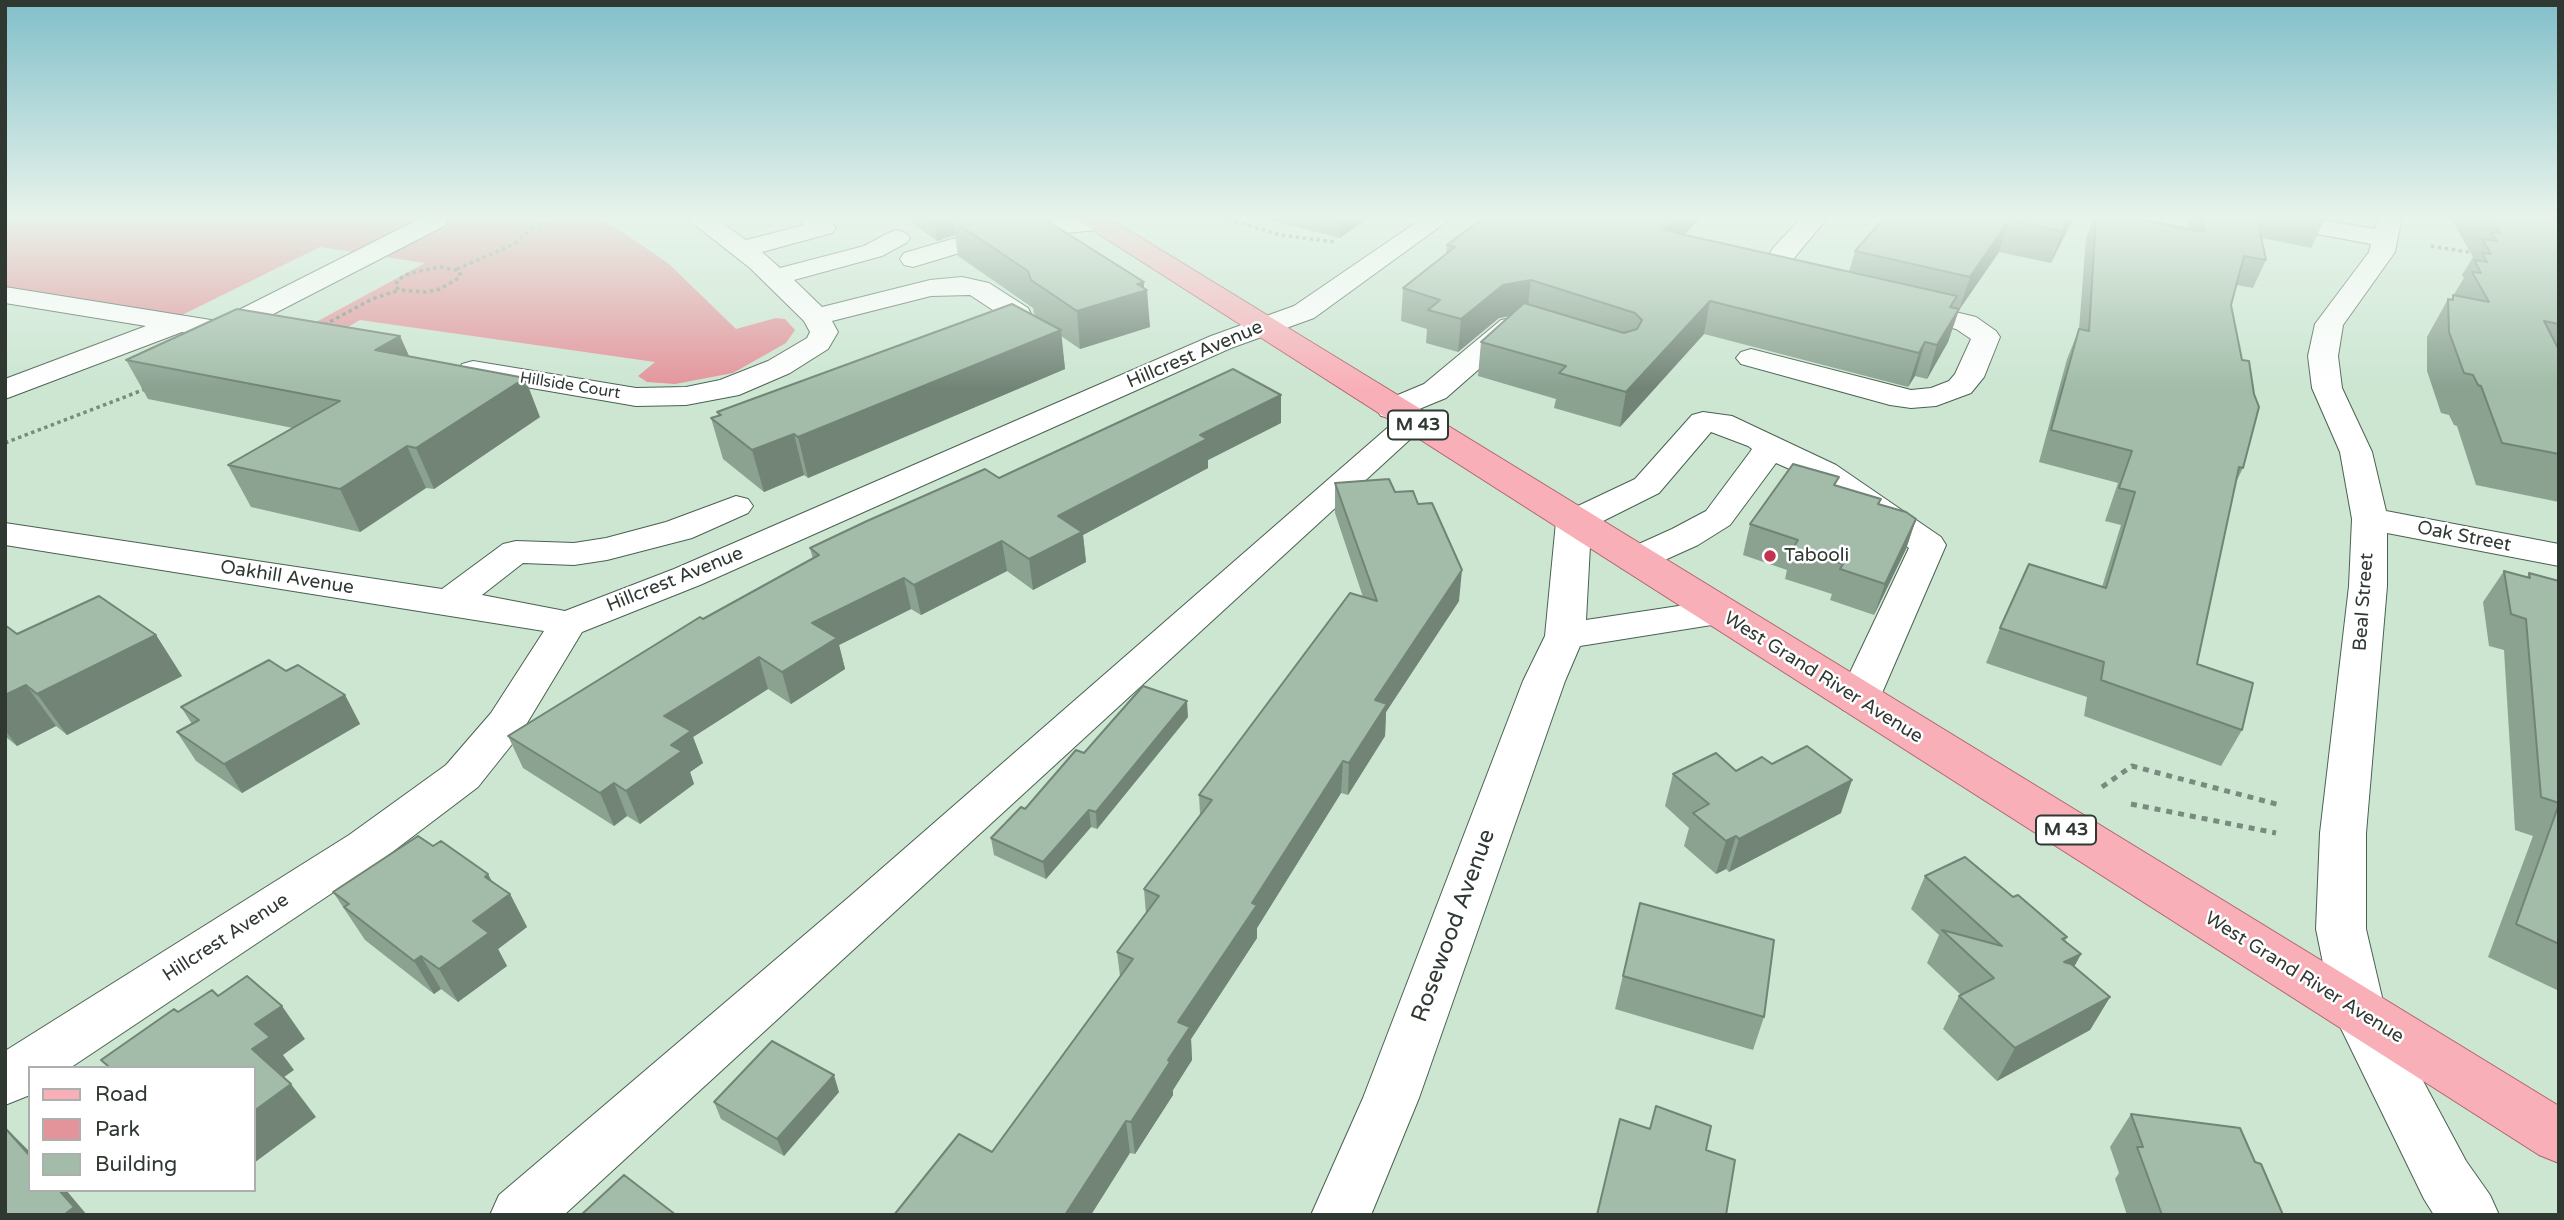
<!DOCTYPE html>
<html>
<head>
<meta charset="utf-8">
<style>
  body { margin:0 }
  #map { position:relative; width:2564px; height:1220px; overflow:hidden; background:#cce6d2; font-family:"Varela Round",sans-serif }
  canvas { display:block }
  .frame { position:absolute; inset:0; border:7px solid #2f3932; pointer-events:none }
  .legend { position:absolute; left:28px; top:1066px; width:228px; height:126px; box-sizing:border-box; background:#fff; border:2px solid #acb0ad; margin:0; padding:9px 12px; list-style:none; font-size:21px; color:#2f3932 }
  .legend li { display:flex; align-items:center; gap:14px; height:35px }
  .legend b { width:35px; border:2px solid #acb0ad }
</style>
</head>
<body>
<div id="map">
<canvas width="2564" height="1220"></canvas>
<div class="frame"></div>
<ul class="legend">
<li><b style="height:9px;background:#f9afb8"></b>Road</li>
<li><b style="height:19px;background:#e3949b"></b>Park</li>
<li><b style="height:19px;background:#a2bca9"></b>Building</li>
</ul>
</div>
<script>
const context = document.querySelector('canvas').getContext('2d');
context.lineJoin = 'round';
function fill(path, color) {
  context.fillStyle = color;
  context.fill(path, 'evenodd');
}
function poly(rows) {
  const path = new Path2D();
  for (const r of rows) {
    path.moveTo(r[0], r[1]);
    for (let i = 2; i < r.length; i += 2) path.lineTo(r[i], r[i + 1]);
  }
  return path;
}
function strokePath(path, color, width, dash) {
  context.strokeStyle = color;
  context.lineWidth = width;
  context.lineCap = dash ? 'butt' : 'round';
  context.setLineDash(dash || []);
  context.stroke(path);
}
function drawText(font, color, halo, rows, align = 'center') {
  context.font = font + ' "Varela Round",sans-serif';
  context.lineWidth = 5;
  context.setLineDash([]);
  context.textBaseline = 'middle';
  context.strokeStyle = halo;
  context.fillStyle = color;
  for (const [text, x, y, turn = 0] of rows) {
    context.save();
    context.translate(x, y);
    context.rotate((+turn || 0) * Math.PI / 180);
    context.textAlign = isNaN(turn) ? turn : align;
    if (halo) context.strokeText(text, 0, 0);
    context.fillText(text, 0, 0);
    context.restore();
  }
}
fill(poly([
  [5,217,601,217,669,264,736,329,776,318,785,319,795,330,786,343,733,373,675,384,647,382,638,376,655,362,360,320,348,327,316,322,425,263,320,247,180,316,5,287]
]), '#e3949b');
const minor = poly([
  [423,217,445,217,447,221,444,226,250,326,261,329,265,335,261,341,251,344,182,332,5,399,5,379,146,326,5,303,5,287,217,321,423,217],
  [685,217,713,217,746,240,804,225,796,217,824,217,832,223,836,228,832,233,762,252,780,268,864,246,888,233,897,230,906,233,910,238,906,243,882,256,794,280,822,307,930,280,962,277,989,283,1028,308,1035,322,1022,337,998,346,988,343,984,337,988,331,1002,325,1005,318,970,295,931,296,832,321,838,332,828,349,790,373,739,395,686,405,636,406,462,376,458,370,462,364,473,361,636,388,686,387,720,380,768,361,807,338,810,332,804,321,750,268,685,217],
  [1103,217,1109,219,1112,224,1109,229,1009,238,913,267,904,265,900,259,904,253,1007,223,1103,217],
  [1424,217,1453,217,1314,318,1231,348,700,585,582,632,521,733,478,787,383,859,70,1068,30,1068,30,1095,5,1105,5,1051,349,835,446,765,491,713,544,631,5,545,5,523,442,589,503,544,516,541,574,543,606,538,666,522,736,496,748,499,753,506,748,513,692,538,607,560,574,565,523,563,482,595,565,611,674,569,1211,336,1294,306,1424,217],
  [1802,217,1828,217,1790,263,1793,271,1822,280,1826,286,1822,292,1812,294,1773,282,1764,263,1773,248,1802,217],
  [2251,217,2306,217,2375,229,2378,217,2402,217,2395,252,2343,325,2338,356,2342,388,2372,452,2386,511,2559,544,2559,566,2387,533,2387,586,2366,833,2366,929,2385,1010,2466,1161,2490,1195,2499,1215,2434,1215,2424,1199,2333,1012,2316,929,2320,833,2349,586,2352,519,2340,452,2312,388,2308,356,2315,324,2369,252,2371,244,2263,224,2254,222,2251,217],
  [1905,300,1976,317,1996,331,2000,337,1984,377,1971,393,1936,406,1911,408,1890,405,1741,364,1736,358,1741,352,1751,349,1911,390,1931,388,1949,381,1955,374,1971,339,1956,329,1895,314,1891,308,1895,302,1905,300],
  [1524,316,1534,319,1538,325,1534,331,1519,334,1446,398,1407,414,1424,415,1429,422,564,1215,490,1215,499,1195,849,897,1401,416,1392,418,1381,416,1376,409,1381,402,1424,384,1501,320,1524,316],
  [1703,412,1732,416,1836,465,1941,537,1946,545,1879,700,1873,710,1858,714,1843,710,1837,700,1909,548,1812,479,1776,463,1730,525,1698,545,1647,568,1634,571,1621,568,1616,560,1621,552,1672,529,1706,511,1750,452,1752,449,1748,446,1711,432,1659,493,1591,527,1586,620,1718,600,1732,604,1737,612,1732,620,1718,624,1580,646,1565,681,1419,1098,1371,1215,1311,1215,1363,1098,1523,681,1545,636,1556,522,1561,514,1635,479,1692,415,1703,412]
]);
const major = poly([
  [1077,217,1107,217,2559,1106,2559,1163,2539,1155,1080,222,1077,217]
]);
strokePath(minor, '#4a6150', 2);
strokePath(major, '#b0636a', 2);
strokePath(poly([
  [497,217,523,218],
  [525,217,524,223,534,226,555,223,567,217],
  [1165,218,1230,220,1280,235,1335,242],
  [2431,246,2475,253],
  [440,267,456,270,460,272,460,277,440,289,425,292,399,290,395,285,399,279,410,273,440,267],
  [457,269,514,244,534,226],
  [324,325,372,299,399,290],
  [5,443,148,388]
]), '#798b7e', 3.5, [3.5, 3.5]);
strokePath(poly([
  [2102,787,2132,766,2280,805],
  [2131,804,2276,833]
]), '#798b7e', 5, [6, 6]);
fill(minor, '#fff');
fill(major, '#f9afb8');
fill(poly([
  [904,217,1041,217,1144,288,1150,327,1080,349,1061,336,1065,369,808,478,804,475,764,492,723,459,711,418,719,416,717,412,1035,317,1033,308,958,256,955,235,937,241],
  [1256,217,1370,217,1340,238],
  [1484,217,1702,217,1684,235,1849,272,1855,251,1885,217,2072,221,2051,263,1999,252,1959,310,1948,342,1927,379,1915,376,1908,387,1704,334,1620,427,1554,408,1556,399,1478,376,1481,342,1510,316,1499,318,1458,352,1426,343,1427,329,1401,321,1403,288,1446,254,1447,245],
  [2094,217,2129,217,2189,229,2187,217,2323,217,2324,221,2311,248,2262,238,2266,260,2253,288,2237,285,2231,305,2243,468,2236,482,2197,664,2242,730,2221,766,2084,716,2087,697,1986,663,2000,628,2102,587,2121,525,2105,521,2118,483,2039,462,2067,359,2079,329,2086,238],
  [2450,217,2559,217,2559,502,2476,485,2457,426,2454,425,2449,415,2441,413,2427,371,2427,337,2448,299,2451,299,2464,278,2462,275,2473,257],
  [400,336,409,356,540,417,434,489,426,488,360,532,251,507,228,465,293,428,148,399,126,360],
  [1281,423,1208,460,1208,468,1083,535,1086,562,1033,590,1007,571,921,615,911,609,839,645,845,669,791,704,768,689,693,737,703,763,690,772,694,784,640,824,627,816,614,826,523,768,508,736,703,619,813,559,810,548,999,478],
  [1335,483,1395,492,1459,601,1386,712,1385,736,1348,795,1341,793,1257,928,1257,938,1191,1039,1192,1060,1173,1090,1173,1095,1135,1154,1130,1153,992,1152,1120,976,1117,952,1146,914,1144,889,1200,814,1199,795,1363,597,1335,513],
  [1836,485,1881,499,1879,504,1916,519,1906,549,1874,615,1830,600,1832,594,1785,579,1787,570,1743,555,1750,524],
  [2504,571,2527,577,2529,573,2559,581,2559,991,2488,957,2533,836,2515,830,2504,650,2489,646,2483,602],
  [5,625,17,634,156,635,182,676,67,735,56,726,17,746,7,738,5,739],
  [286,671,345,695,360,724,242,793,196,761,177,732,192,724,181,707],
  [1188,717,1097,829,1091,827,1046,879,994,855,991,838,1025,809,1084,753],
  [1772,764,1841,813,1729,872,1726,869,1716,874,1684,846,1689,828,1665,806,1673,774,1736,771],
  [433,846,492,881,510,894,527,927,498,949,507,966,458,1002,441,989,434,994,365,940,333,892],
  [1925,876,2013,897,2067,937,2065,941,2081,954,2074,967,2110,997,2090,1030,1997,1081,1943,1029,1959,996,1961,995,1927,963,1939,935,1911,909],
  [1640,903,1764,1017,1753,1050,1615,1009],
  [839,1092,784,1156,721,1119,714,1102],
  [2131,1114,2255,1162,2283,1215,2127,1215,2115,1179,2119,1173,2110,1147]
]), '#8ba291');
fill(poly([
  [933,217,998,217,953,221,955,235,937,241],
  [1340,217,1370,217,1340,238],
  [1676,217,1702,217,1657,261,1663,230],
  [2070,217,2074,217,2051,263,2062,231],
  [2009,220,1999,252,1959,310,1970,277],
  [1531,280,1527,313,1499,318,1458,352,1461,319,1503,285],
  [1144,282,1144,291,1147,290,1150,327,1080,349,1077,311],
  [1710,301,1704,334,1620,427,1626,392],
  [1959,309,1948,342,1927,379,1937,345],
  [1061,330,1065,369,808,478,798,437],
  [400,336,417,374,375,350],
  [1925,342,1915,376,1908,387,1919,353],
  [525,378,540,417,434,489,416,448],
  [1281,395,1281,423,1208,460,1208,468,1083,535,1086,562,1033,590,1029,559,1058,516,1200,435],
  [794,434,804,475,764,492,752,450],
  [407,446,426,488,360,532,340,489],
  [1916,519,1906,549,1874,615,1885,584],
  [1002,541,1007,571,921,615,914,585],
  [1462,570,1459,601,1386,712,1385,736,1348,795,1349,763,1375,700],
  [904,578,911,609,839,645,845,669,791,704,782,672,812,623],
  [156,635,182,676,67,735,37,694],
  [759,657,768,689,693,737,703,763,690,772,694,784,640,824,626,791,671,745,664,716],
  [26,685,56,726,17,746,5,730,5,695],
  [345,695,360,724,242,793,224,764],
  [1187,701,1188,717,1097,829,1096,812],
  [1343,761,1341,793,1257,928,1257,938,1191,1039,1192,1060,1173,1090,1173,1095,1135,1154,1131,1122,1168,1060,1178,1022,1252,903],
  [1852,780,1841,813,1729,872,1739,839],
  [614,783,627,816,614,826,600,793],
  [1089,810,1091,827,1046,879,1043,862],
  [1736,836,1726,869,1716,874,1726,841],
  [488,874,502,900,510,894,527,927,498,949,507,966,458,1002,439,969,485,877],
  [2081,954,2063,987,2064,962],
  [421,956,441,989,434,994,414,961],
  [2110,997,2090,1030,1997,1081,2015,1048],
  [282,1006,305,1039,283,1055,294,1070,277,1082,252,1049,255,1024],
  [834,1075,839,1092,784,1156,777,1139],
  [291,1084,316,1117,254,1163,254,1111],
  [1126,1121,1130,1153,1091,1215,1065,1215],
  [5,1127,30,1152,30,1156,5,1128],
  [59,1190,66,1190,87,1215,64,1215]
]), '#718476');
const building = poly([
  [966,217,1041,217,1144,282,1137,284,1147,290,1077,311,1031,280,1028,271,953,221,966,217],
  [1484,217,1676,217,1663,230,1957,296,1950,307,1959,309,1937,345,1925,342,1919,353,1710,301,1626,392,1559,373,1566,366,1481,342,1524,303,1624,333,1637,329,1642,320,1635,313,1531,280,1503,285,1461,319,1428,310,1440,300,1403,288,1455,247,1447,245,1484,217],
  [1885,217,2070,217,2062,231,2009,220,1970,277,1855,251,1885,217],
  [2096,217,2129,217,2204,232,2202,217,2257,217,2266,260,2244,256,2231,305,2242,360,2249,361,2254,394,2259,407,2243,468,2239,467,2197,664,2253,683,2242,730,2101,680,2104,662,2000,628,2029,564,2106,588,2135,492,2119,488,2132,451,2051,430,2079,329,2089,331,2096,217],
  [2305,217,2323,217,2324,221,2305,217],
  [2490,217,2559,217,2559,324,2544,321,2559,350,2559,454,2502,443,2481,386,2478,385,2473,375,2464,373,2449,332,2448,299,2453,300,2453,295,2489,302,2472,272,2481,273,2474,260,2487,262,2482,253,2491,254,2482,239,2497,241,2491,232,2500,233,2490,217],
  [1012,304,1061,330,798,437,794,434,752,450,711,418,721,415,717,412,1012,304],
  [237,309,400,336,375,350,525,378,416,448,407,446,340,489,228,465,340,401,126,360,237,309],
  [1233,369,1281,395,1200,435,1207,439,1058,516,1082,532,1029,559,1002,541,914,585,904,578,812,623,837,638,782,672,759,657,664,716,691,731,671,745,682,751,626,791,614,783,600,793,508,736,700,617,703,619,819,555,810,548,867,521,985,469,999,478,1233,369],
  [1793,464,1839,477,1834,485,1881,499,1878,504,1906,512,1916,519,1885,584,1840,569,1843,564,1793,548,1798,540,1750,524,1793,464],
  [1389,479,1395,492,1413,491,1418,504,1432,503,1462,570,1375,700,1387,704,1349,763,1343,761,1252,903,1257,905,1178,1022,1190,1027,1168,1060,1170,1062,1131,1122,1126,1121,1065,1215,894,1215,959,1134,992,1152,1133,959,1117,952,1159,896,1144,889,1212,800,1199,795,1350,593,1377,601,1335,483,1389,479],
  [2504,571,2530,578,2529,573,2559,581,2559,803,2541,797,2526,619,2511,614,2504,571],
  [99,596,156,635,37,694,26,685,5,695,5,625,17,634,99,596],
  [269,660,286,671,298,665,345,695,224,764,177,732,199,720,181,707,269,660],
  [1143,686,1187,701,1096,812,1089,810,1043,862,991,838,1021,807,1025,809,1076,750,1084,753,1143,686],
  [1807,746,1852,780,1739,839,1736,836,1726,841,1693,813,1709,804,1673,774,1716,753,1736,771,1762,757,1772,764,1807,746],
  [2559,804,2559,944,2516,924,2559,804],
  [418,836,433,846,441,841,488,874,485,877,510,894,473,921,489,933,439,969,421,956,414,961,344,907,349,904,333,892,418,836],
  [1965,857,2013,897,2018,895,2067,937,2062,939,2081,954,2064,962,2071,964,2110,997,2015,1048,1959,996,1994,978,1942,930,2002,946,1925,876,1965,857],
  [1640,903,1774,940,1764,1017,1623,976,1640,903],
  [247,976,282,1006,255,1024,270,1037,252,1049,291,1084,254,1111,254,1068,106,1068,108,1066,101,1060,174,1009,178,1012,212,990,218,996,247,976],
  [772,1041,834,1075,777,1139,714,1102,772,1041],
  [1656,1106,1711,1126,1706,1150,1735,1160,1726,1215,1597,1215,1620,1119,1650,1129,1656,1106],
  [2131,1114,2240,1128,2255,1162,2261,1164,2283,1215,2162,1215,2137,1147,2143,1147,2131,1114],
  [5,1128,30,1156,30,1190,59,1190,74,1207,64,1215,5,1215,5,1128],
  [624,1175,676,1215,581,1215,624,1175]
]);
fill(building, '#a2bca9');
strokePath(building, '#718476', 2);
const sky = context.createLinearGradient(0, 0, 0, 388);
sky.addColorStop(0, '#82bfca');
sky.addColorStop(0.56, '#e8f4eb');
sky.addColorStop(1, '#e8f4eb00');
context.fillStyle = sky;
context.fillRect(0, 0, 2564, 388);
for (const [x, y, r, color] of [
  [1770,556,7,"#c33250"]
]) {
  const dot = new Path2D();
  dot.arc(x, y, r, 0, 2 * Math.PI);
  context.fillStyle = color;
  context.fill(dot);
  strokePath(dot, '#fff', 2.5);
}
drawText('16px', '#2f3932', '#fff', [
  ["Hillside Court",570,386,9]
]);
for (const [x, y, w] of [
  [1418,425,60],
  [2066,830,60]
]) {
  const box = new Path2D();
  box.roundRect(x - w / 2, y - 14.5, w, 29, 5);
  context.fillStyle = '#fff';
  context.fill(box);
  strokePath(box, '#2f3932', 2);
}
drawText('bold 18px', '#2f3932', null, [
  ["M 43",1418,425],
  ["M 43",2066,830]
]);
drawText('19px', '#2f3932', '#fff', [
  ["Hillcrest Avenue",1195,355,-23],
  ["Oak Street",2464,537,11],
  ["Oakhill Avenue",287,578,9],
  ["Hillcrest Avenue",675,580,-22],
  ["Beal Street",2364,602,-86],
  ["West Grand River Avenue",1823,678,32],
  ["Hillcrest Avenue",226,938,-33],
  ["West Grand River Avenue",2304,978,32]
]);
drawText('19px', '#2f3932', '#fff', [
  ["Tabooli",1784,556]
], 'left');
drawText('23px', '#2f3932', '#fff', [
  ["Rosewood Avenue",1454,926,-70]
]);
</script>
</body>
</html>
